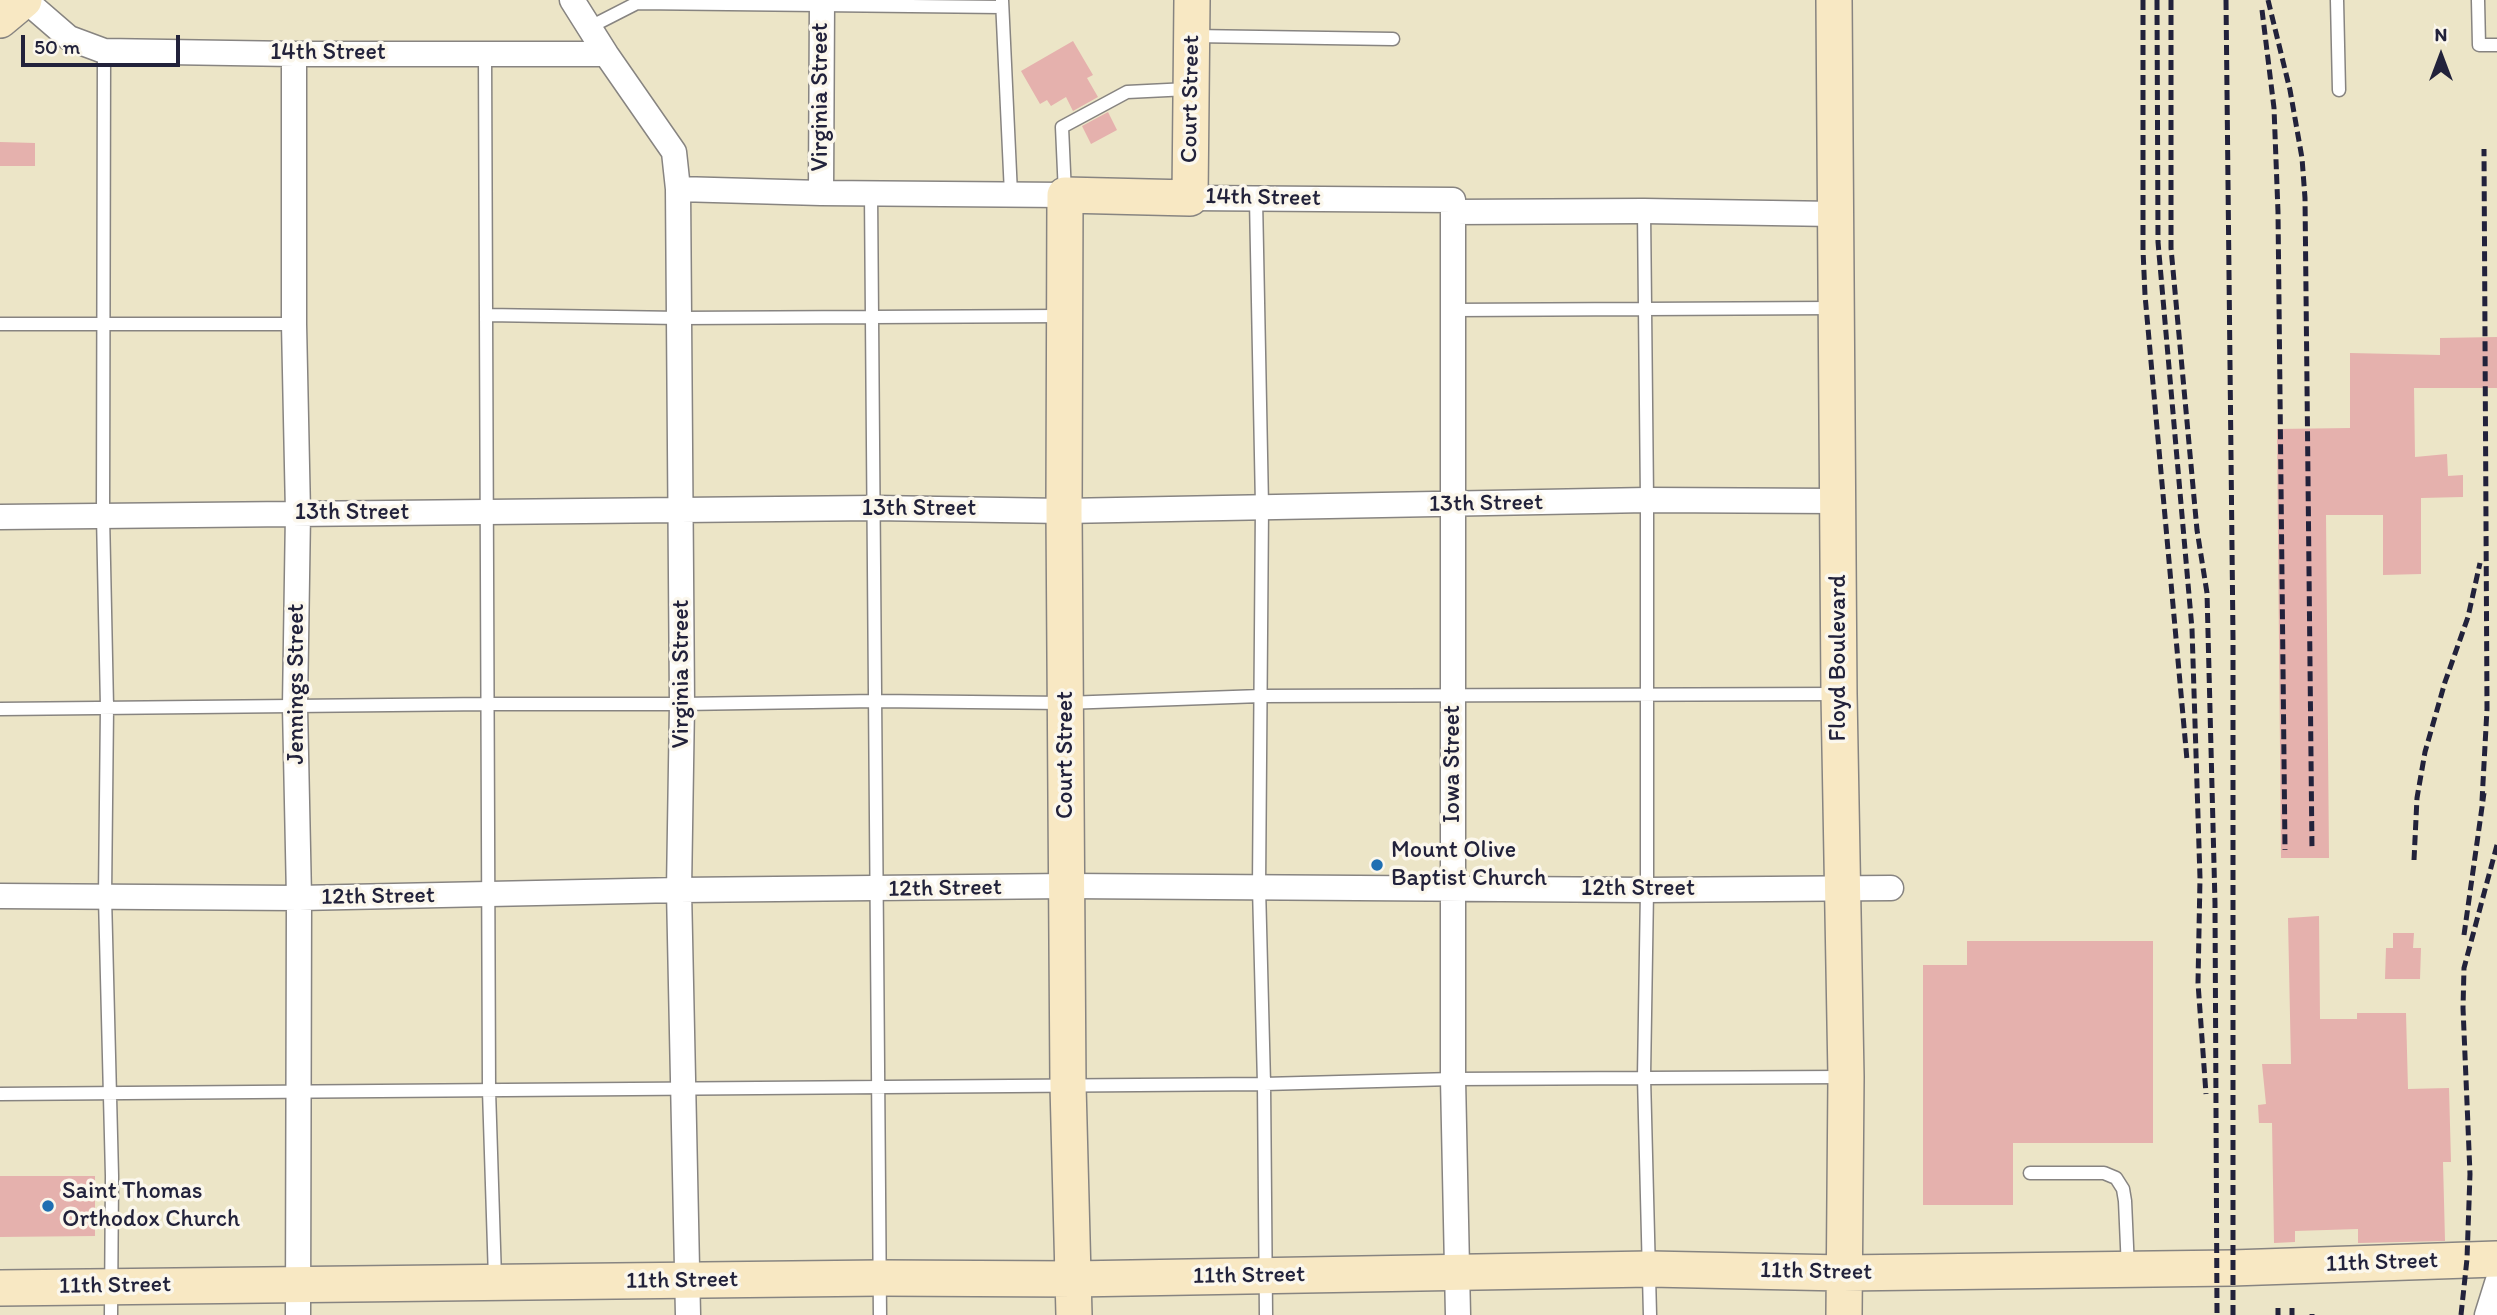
<!DOCTYPE html>
<html>
<head>
<meta charset="utf-8">
<style>
  body { margin:0 }
  #map { position:relative; width:2497px; height:1315px; overflow:hidden; background:#ece5c7; font-family:Itim,sans-serif }
  canvas { display:block }
  .north { position:absolute; left:2406px; top:21px; width:70px; height:70px; -webkit-text-stroke:5px #fbf7ec; paint-order:stroke; rotate:0deg; font-size:19px; font-weight:700; line-height:28px; text-align:center; color:#22223b }
  .north::after { content:''; display:block; margin:auto; width:24px; height:32px; background:#22223b; clip-path:polygon(50% 0,100% 100%,50% 72%,0 100%) }
  .scale { position:absolute; left:21px; top:35px; width:159px; height:32px; box-sizing:border-box; border:4px solid #22223b; border-top:0; padding-left:9px; font-size:21px; line-height:24px; white-space:nowrap; color:#22223b; -webkit-text-stroke:5px #fbf7ec; paint-order:stroke }
</style>
</head>
<body>
<div id="map">
<canvas width="2497" height="1315"></canvas>
<div class="north">N</div>
<div class="scale">50 m</div>
</div>
<script>
const context = document.querySelector('canvas').getContext('2d');
context.lineJoin = 'round';
function fill(path, color) {
  context.fillStyle = color;
  context.fill(path, 'evenodd');
}
function poly(rows) {
  const path = new Path2D();
  for (const r of rows) {
    path.moveTo(r[0], r[1]);
    for (let i = 2; i < r.length; i += 2) path.lineTo(r[i], r[i + 1]);
  }
  return path;
}
function strokePath(path, color, width, dash) {
  context.strokeStyle = color;
  context.lineWidth = width;
  context.lineCap = dash ? 'butt' : 'round';
  context.setLineDash(dash || []);
  context.stroke(path);
}
function drawText(font, color, halo, rows, align = 'center') {
  context.font = font + ' Itim,sans-serif';
  context.lineWidth = 7;
  context.setLineDash([]);
  context.textBaseline = 'middle';
  context.strokeStyle = halo;
  context.fillStyle = color;
  for (const [text, x, y, turn = 0] of rows) {
    context.save();
    context.translate(x, y);
    context.rotate((+turn || 0) * Math.PI / 180);
    context.textAlign = isNaN(turn) ? turn : align;
    if (halo) context.strokeText(text, 0, 0);
    context.fillText(text, 0, 0);
    context.restore();
  }
}
fill(poly([
  [1073,41,1093,75,1087,78,1098,97,1073,111,1066,97,1051,106,1047,100,1040,104,1021,71],
  [1108,112,1117,130,1091,144,1082,126],
  [0,142,35,143,35,166,0,166],
  [2497,337,2497,388,2414,388,2415,457,2447,454,2448,476,2463,475,2463,497,2421,498,2421,574,2383,575,2383,515,2326,515,2329,858,2281,858,2277,429,2350,428,2350,353,2440,355,2440,338],
  [2319,916,2320,1019,2357,1019,2357,1013,2406,1013,2408,1089,2449,1088,2451,1162,2443,1162,2445,1241,2358,1243,2358,1229,2295,1231,2295,1242,2274,1243,2272,1123,2259,1123,2258,1105,2266,1104,2262,1064,2291,1064,2288,918],
  [2393,933,2414,933,2413,948,2421,948,2420,979,2385,979,2386,948,2393,948],
  [1967,941,2153,941,2153,1143,2013,1143,2013,1205,1923,1205,1923,965,1967,965],
  [0,1176,95,1176,95,1236,0,1237]
]), '#e5b1ad');
const lane = poly([
  [1002,0,1011,194],
  [2337,0,2339,90],
  [2478,0,2479,45,2497,45],
  [590,27,637,3,1002,7],
  [1193,36,1393,39],
  [104,51,103,515,107,707,105,897,112,1176,111,1315],
  [485,54,489,1090,495,1279],
  [871,193,880,1315],
  [1065,194,1062,127,1127,92,1188,89],
  [1256,199,1262,506,1259,887,1264,1084,1266,1315],
  [1644,211,1647,500,1647,890,1644,1077,1650,1315],
  [1452,310,1834,308],
  [486,315,680,318,1063,316],
  [0,324,294,324],
  [0,709,488,704,682,704,876,701,1065,703,1261,696,1837,694],
  [0,1094,1264,1084,1453,1079,1843,1077],
  [2030,1173,2104,1173,2116,1178,2123,1189,2125,1201,2128,1269]
]);
const street = poly([
  [25,0,69,38,104,51,294,54,606,54],
  [572,0,606,54,674,152,678,189,682,704,679,890,688,1315],
  [294,54,294,324,298,513,295,706,299,898,298,1315],
  [678,189,821,193,1065,195],
  [821,193,822,0],
  [1190,198,1453,200,1453,212,1644,211,1835,214],
  [1453,212,1453,1079,1458,1315],
  [0,517,875,508,1064,511,1647,500,1838,501],
  [0,896,299,898,679,890,1067,886,1647,890,1891,888],
  [2487,1315,2497,1283]
]);
const secondary = poly([
  [1834,0,1839,694,1846,1077,1844,1315],
  [0,20,24,0],
  [0,1288,880,1278,1074,1279,1650,1269,1843,1273,2232,1268,2497,1259],
  [1074,1315,1068,1085,1064,511,1065,195,1190,198,1192,0]
]);
strokePath(lane, '#878481', 15);
strokePath(street, '#878481', 27);
strokePath(secondary, '#878481', 38);
strokePath(lane, '#fff', 12);
strokePath(street, '#fff', 24);
strokePath(secondary, '#f8e8c3', 35);
strokePath(poly([
  [2143,0,2143,250,2145,295,2187,760],
  [2157,0,2158,242,2192,629,2200,878,2198,983,2206,1094],
  [2171,0,2171,248,2197,530,2207,593,2215,903,2217,1315],
  [2226,0,2233,638,2233,1315],
  [2268,0,2290,90,2302,158,2305,198,2312,850],
  [2262,10,2274,108,2278,212,2285,850],
  [2482,801,2487,709,2484,149],
  [2414,860,2417,798,2425,752,2445,682,2468,617,2480,563],
  [2464,935,2484,793],
  [2278,1315,2278,1308],
  [2292,1315,2292,1308],
  [2312,1315,2312,1314],
  [2461,1315,2467,1259,2470,1174,2463,1008,2464,968,2497,845]
]), '#22223b', 5, [10, 5]);
for (const [x, y, r, color] of [
  [1377,865,7,"#1f6fb2"],
  [48,1206,7,"#1f6fb2"]
]) {
  const dot = new Path2D();
  dot.arc(x, y, r, 0, 2 * Math.PI);
  context.fillStyle = color;
  context.fill(dot);
  strokePath(dot, '#fbf7ec', 2.5);
}
drawText('24px', '#22223b', '#fbf7ec', [
  ["14th Street",328,53],
  ["Virginia Street",821,97,-90],
  ["Court Street",1191,99,-89],
  ["14th Street",1263,198,1],
  ["13th Street",1486,504,-1],
  ["13th Street",919,509],
  ["13th Street",352,513],
  ["Floyd Boulevard",1839,658,-90],
  ["Virginia Street",682,674,-90],
  ["Jennings Street",297,684,-90],
  ["Court Street",1066,755,-90],
  ["Iowa Street",1453,764,-90],
  ["12th Street",945,889,-1],
  ["12th Street",1638,889],
  ["12th Street",378,897,-1],
  ["11th Street",2382,1263,-2],
  ["11th Street",1816,1272,1],
  ["11th Street",1249,1276,-1],
  ["11th Street",682,1281,-1],
  ["11th Street",115,1286,-1]
]);
drawText('24px', '#22223b', '#fbf7ec', [
  ["Mount Olive",1391,851],
  ["Baptist Church",1391,879],
  ["Saint Thomas",62,1192],
  ["Orthodox Church",62,1220]
], 'left');
</script>
</body>
</html>
